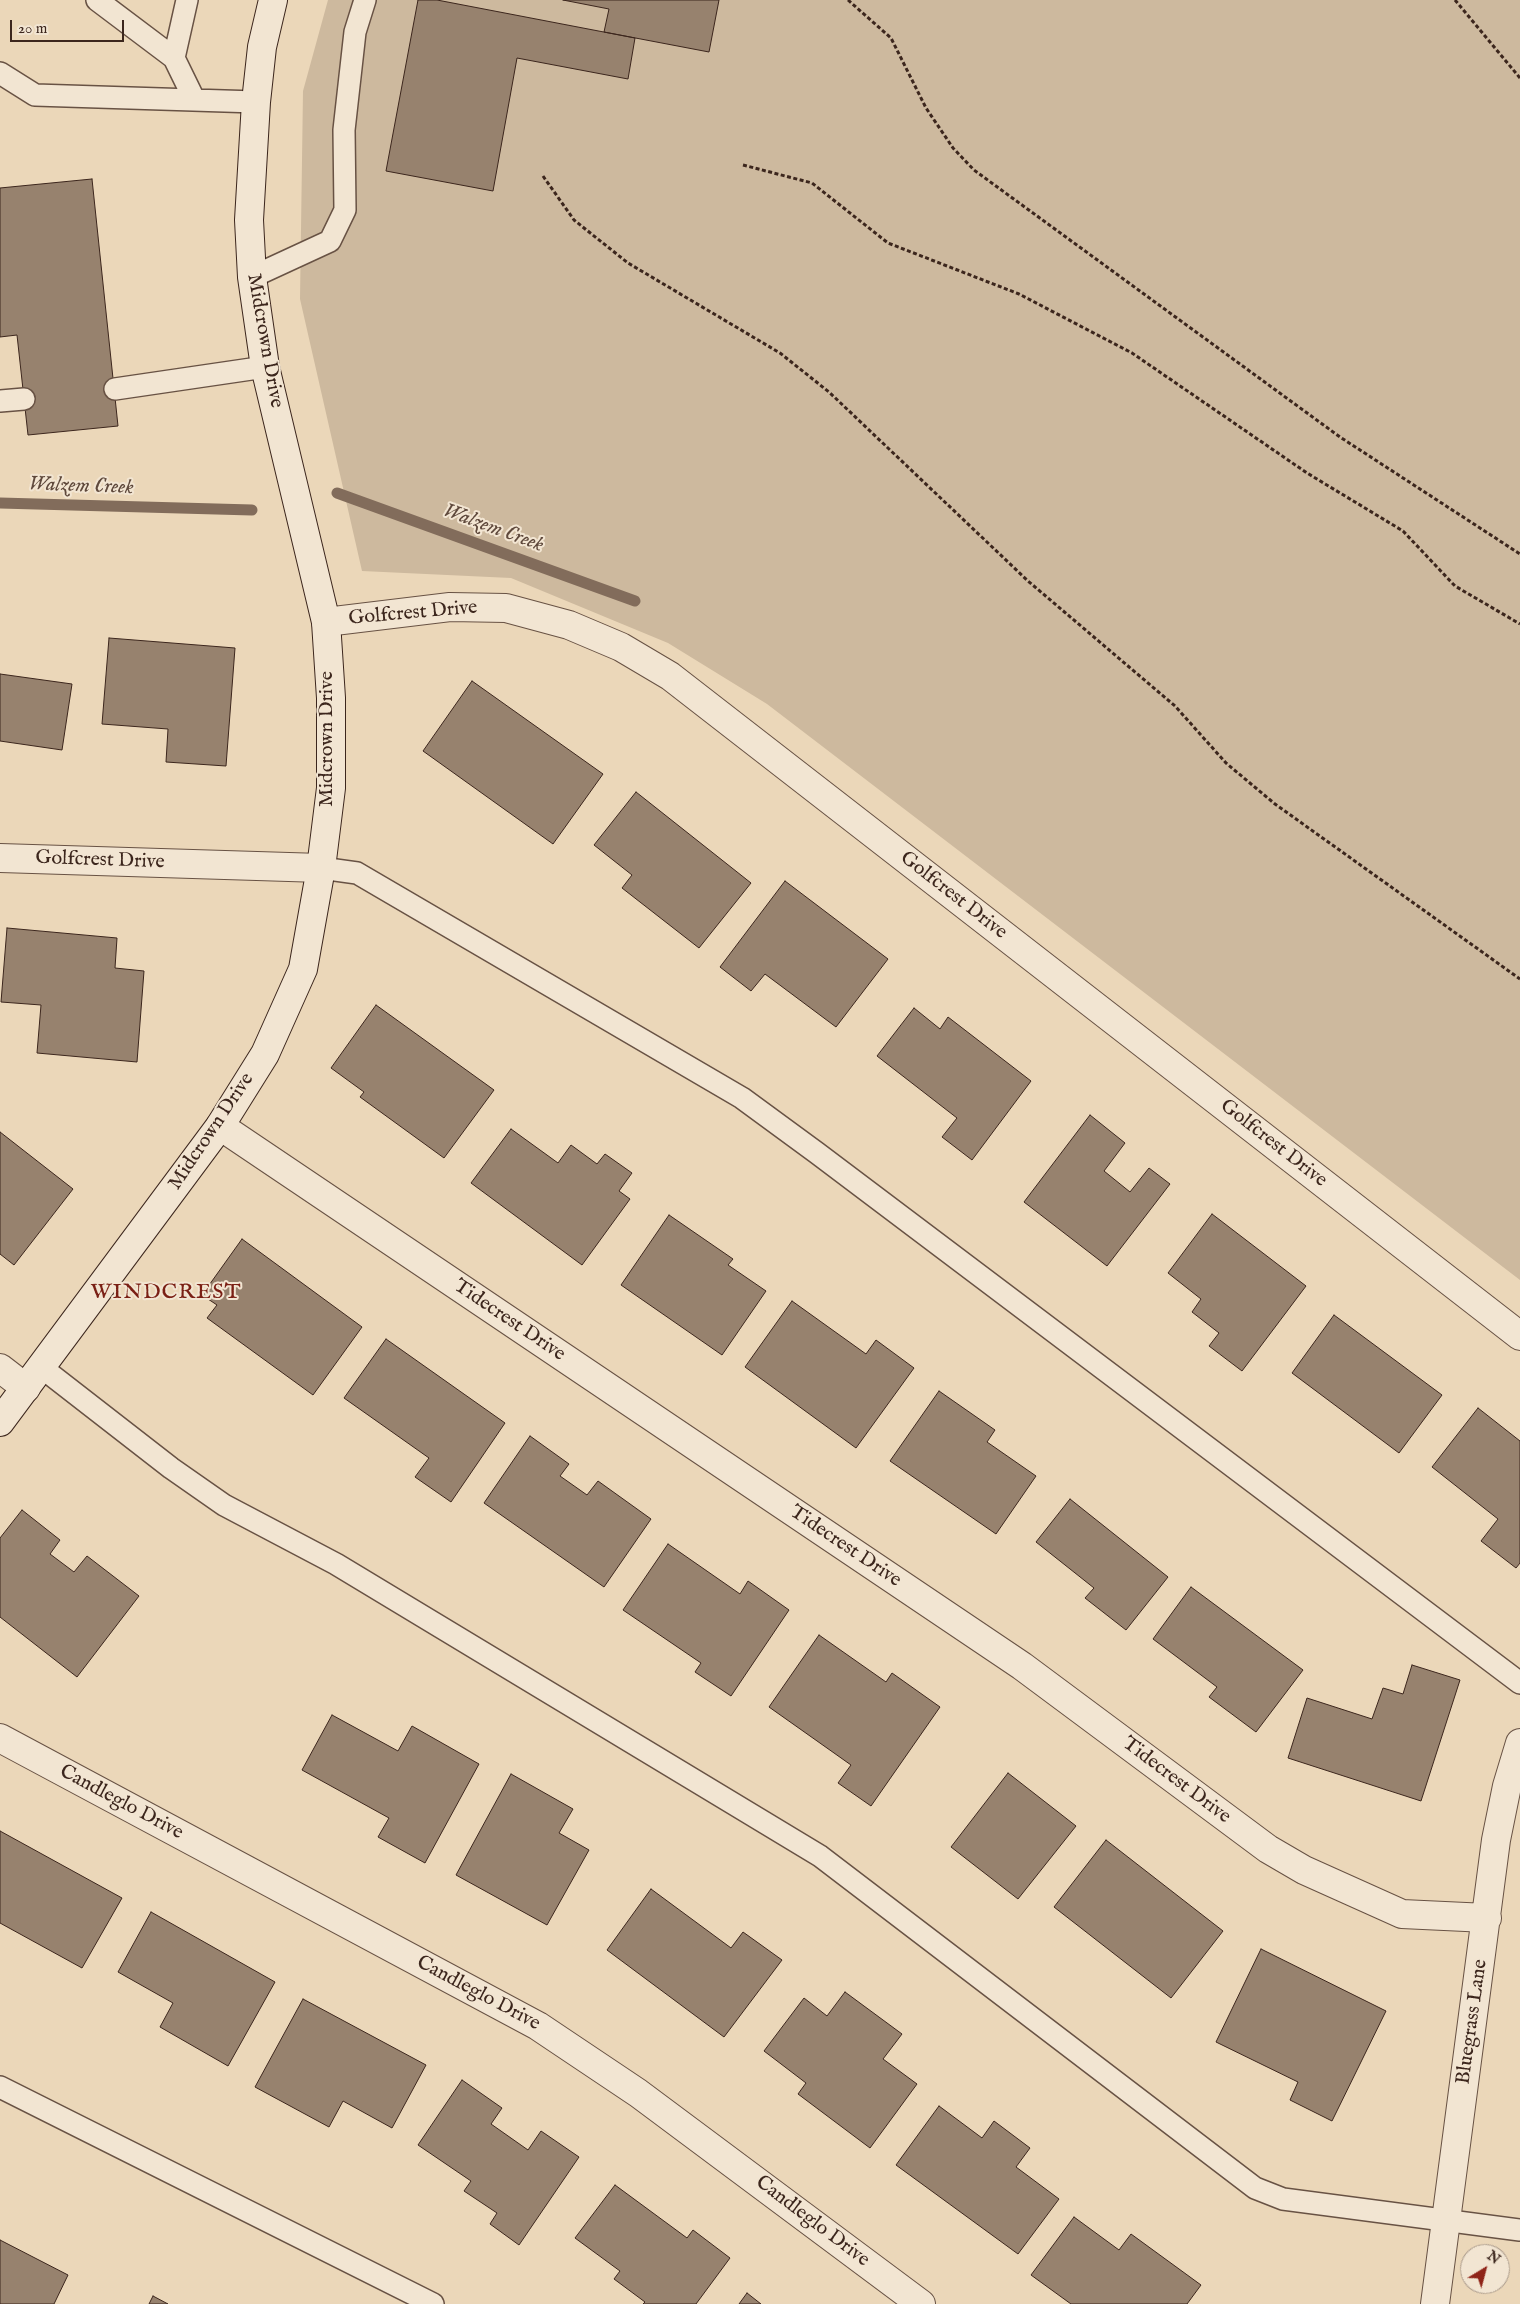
<!DOCTYPE html>
<html>
<head>
<meta charset="utf-8">
<style>
  body { margin:0 }
  #map { position:relative; width:1520px; height:2304px; overflow:hidden; background:#ebd7b9; font-family:"IM FELL English",serif }
  canvas { display:block }
  .north { position:absolute; left:1460px; top:2244px; width:50px; height:50px; box-sizing:border-box; background:#f2e5d2; border:1px solid #a9998a; border-radius:50%; rotate:37deg; font-size:14px; font-weight:700; line-height:20px; text-align:center; color:#3c261d }
  .north::after { content:''; display:block; margin:auto; width:18px; height:22px; background:#8f2418; clip-path:polygon(50% 0,100% 100%,50% 72%,0 100%) }
  .scale { position:absolute; left:10px; top:20px; width:114px; height:22px; box-sizing:border-box; border:2px solid #3c261d; border-top:0; padding-left:6px; font-size:15px; line-height:18px; white-space:nowrap; color:#3c261d; -webkit-text-stroke:4px #f2e5d2; paint-order:stroke }
</style>
</head>
<body>
<div id="map">
<canvas width="1520" height="2304"></canvas>
<div class="north">N</div>
<div class="scale">20 m</div>
</div>
<script>
const context = document.querySelector('canvas').getContext('2d');
context.lineJoin = 'round';
function fill(path, color) {
  context.fillStyle = color;
  context.fill(path, 'evenodd');
}
function poly(rows) {
  const path = new Path2D();
  for (const r of rows) {
    path.moveTo(r[0], r[1]);
    for (let i = 2; i < r.length; i += 2) path.lineTo(r[i], r[i + 1]);
  }
  return path;
}
function strokePath(path, color, width, dash) {
  context.strokeStyle = color;
  context.lineWidth = width;
  context.lineCap = dash ? 'butt' : 'round';
  context.setLineDash(dash || []);
  context.stroke(path);
}
function drawText(font, color, halo, rows, align = 'center') {
  context.font = font + ' "IM FELL English",serif';
  context.lineWidth = 4;
  context.setLineDash([]);
  context.textBaseline = 'middle';
  context.strokeStyle = halo;
  context.fillStyle = color;
  for (const [text, x, y, turn = 0] of rows) {
    context.save();
    context.translate(x, y);
    context.rotate((+turn || 0) * Math.PI / 180);
    context.textAlign = isNaN(turn) ? turn : align;
    if (halo) context.strokeText(text, 0, 0);
    context.fillText(text, 0, 0);
    context.restore();
  }
}
fill(poly([
  [328,0,1520,0,1520,1280,767,704,668,643,511,578,362,571,300,299,303,91]
]), '#cdb99e');
strokePath(poly([
  [337,493,635,601],
  [0,503,252,510]
]), '#826c5b', 11);
const building = poly([
  [418,0,437,0,635,38,628,79,517,58,493,191,386,171,418,0],
  [563,0,719,0,709,52,604,32,609,9,563,0],
  [92,179,118,426,28,435,17,335,0,337,0,188,92,179],
  [109,638,235,648,226,766,166,762,168,729,102,724,109,638],
  [0,674,72,684,62,750,0,741,0,674],
  [472,681,603,774,553,844,423,751,472,681],
  [636,792,751,883,699,948,622,888,632,875,594,845,636,792],
  [785,881,888,959,836,1027,765,974,751,991,720,967,785,881],
  [7,928,117,938,115,968,144,971,137,1062,37,1053,41,1005,1,1002,7,928],
  [376,1005,494,1090,444,1158,360,1097,364,1092,331,1068,376,1005],
  [914,1008,940,1029,948,1017,1031,1081,972,1160,942,1137,957,1118,877,1056,914,1008],
  [1090,1115,1125,1143,1104,1171,1130,1192,1149,1168,1170,1184,1107,1266,1024,1202,1090,1115],
  [511,1129,558,1163,571,1145,597,1164,605,1154,632,1173,619,1191,630,1199,582,1265,471,1183,511,1129],
  [0,1132,73,1189,14,1265,0,1254,0,1132],
  [1212,1214,1306,1286,1242,1371,1209,1346,1219,1333,1192,1312,1201,1299,1168,1273,1212,1214],
  [669,1215,733,1259,728,1265,766,1291,722,1355,621,1285,669,1215],
  [242,1239,362,1327,313,1395,207,1318,217,1305,202,1295,242,1239],
  [792,1301,866,1354,876,1340,914,1368,856,1448,745,1367,792,1301],
  [1334,1315,1442,1395,1399,1453,1292,1373,1334,1315],
  [386,1339,505,1423,451,1502,415,1477,429,1458,344,1398,386,1339],
  [939,1391,995,1430,987,1442,1036,1476,996,1534,890,1461,939,1391],
  [1478,1408,1520,1441,1520,1563,1516,1568,1481,1541,1498,1519,1432,1467,1478,1408],
  [530,1436,569,1464,560,1476,587,1495,598,1481,651,1519,604,1587,484,1503,530,1436],
  [1070,1499,1168,1577,1126,1630,1085,1598,1094,1588,1036,1542,1070,1499],
  [22,1510,60,1540,50,1554,74,1572,87,1556,139,1596,77,1677,0,1617,0,1538,22,1510],
  [668,1544,740,1594,748,1581,789,1610,731,1696,695,1672,701,1663,623,1610,668,1544],
  [1191,1587,1303,1670,1256,1732,1209,1697,1217,1687,1153,1639,1191,1587],
  [819,1635,886,1682,892,1673,940,1707,871,1806,838,1783,851,1765,769,1707,819,1635],
  [1412,1665,1460,1680,1421,1801,1288,1758,1307,1698,1372,1719,1383,1688,1403,1694,1412,1665],
  [332,1715,398,1751,412,1726,479,1764,425,1863,378,1837,389,1818,302,1770,332,1715],
  [1008,1773,1076,1826,1018,1899,951,1847,1008,1773],
  [511,1774,573,1809,559,1833,589,1850,547,1925,456,1875,511,1774],
  [0,1831,122,1898,82,1968,0,1923,0,1831],
  [1106,1840,1223,1931,1171,1998,1054,1907,1106,1840],
  [651,1889,731,1948,743,1932,782,1960,724,2037,607,1950,651,1889],
  [151,1912,275,1982,228,2066,160,2027,173,2003,118,1972,151,1912],
  [1261,1949,1386,2011,1332,2121,1290,2100,1298,2082,1216,2042,1261,1949],
  [845,1992,902,2034,883,2059,917,2084,870,2148,798,2094,806,2083,764,2051,804,1998,827,2016,845,1992],
  [303,1999,426,2065,392,2128,343,2101,329,2127,255,2087,303,1999],
  [462,2080,502,2108,491,2124,528,2150,541,2131,579,2157,519,2245,490,2224,497,2213,464,2191,471,2181,418,2145,462,2080],
  [939,2106,982,2138,994,2121,1030,2148,1016,2167,1059,2199,1018,2254,896,2165,939,2106],
  [615,2185,687,2238,693,2230,730,2258,696,2304,643,2304,645,2302,614,2279,620,2271,575,2238,615,2185],
  [1074,2217,1119,2250,1131,2234,1201,2285,1187,2304,1071,2304,1031,2275,1074,2217],
  [0,2240,68,2275,54,2304,0,2304,0,2240],
  [747,2293,761,2304,739,2304,747,2293],
  [153,2296,168,2304,149,2304,153,2296]
]);
fill(building, '#97826e');
strokePath(building, '#3c261d', 1);
const lane = poly([
  [97,0,174,58,194,99],
  [174,58,187,0],
  [0,73,35,95,256,102],
  [252,277,330,241,345,210,344,130,355,32,365,0],
  [115,389,265,367],
  [0,401,24,399],
  [321,868,357,873,742,1098,817,1153,1520,1683],
  [41,1367,171,1468,224,1505,336,1564,820,1856,1255,2188,1283,2199,1520,2230],
  [0,2087,433,2304]
]);
const street = poly([
  [326,622,450,607,506,608,569,625,621,647,670,676,1520,1336],
  [0,858,321,868],
  [220,1126,1022,1666,1268,1849,1304,1870,1402,1914,1487,1918],
  [0,1368,26,1388],
  [0,1738,538,2026,638,2093,921,2304],
  [1435,2304,1496,1840,1507,1786,1520,1743]
]);
const secondary = poly([
  [0,1422,220,1126,265,1054,303,969,321,868,331,788,331,698,326,622,265,367,252,277,249,220,256,102,262,47,273,0]
]);
strokePath(lane, '#685244', 24);
strokePath(street, '#685244', 30);
strokePath(secondary, '#3c261d', 30);
strokePath(poly([
  [848,0,891,38,926,108,953,148,974,170,1340,437,1520,554],
  [1455,0,1520,78],
  [743,165,812,183,888,243,1019,294,1132,353,1307,473,1403,531,1455,586,1520,624],
  [543,176,574,220,628,263,780,353,829,392,1028,581,1175,706,1226,763,1275,804,1520,979]
]), '#3c261d', 3, [4, 2.5]);
strokePath(lane, '#f2e5d2', 21);
strokePath(street, '#f2e5d2', 28);
strokePath(secondary, '#f2e5d2', 28);
drawText('20px', '#3c261d', '#f2e5d2', [
  ["Midcrown Drive",264,341,80],
  ["Golfcrest Drive",413,614,-5],
  ["Midcrown Drive",328,739,-90],
  ["Golfcrest Drive",100,861,2],
  ["Golfcrest Drive",953,896,38],
  ["Midcrown Drive",212,1132,-56],
  ["Golfcrest Drive",1273,1144,38],
  ["Tidecrest Drive",509,1321,34],
  ["Tidecrest Drive",845,1547,34],
  ["Tidecrest Drive",1176,1781,37],
  ["Candleglo Drive",121,1803,28],
  ["Candleglo Drive",478,1994,28],
  ["Bluegrass Lane",1473,2022,-82],
  ["Candleglo Drive",812,2222,37]
]);
drawText('italic 21px', '#5f493c', '#f2e5d2', [
  ["Walzem Creek",81,487,2],
  ["Walzem Creek",493,529,20]
]);
context.letterSpacing = '1px';
drawText('22px', '#7a1f14', '#f2e5d2', [
  ["WINDCREST",166,1293]
]);
context.letterSpacing = '0px';
</script>
</body>
</html>
